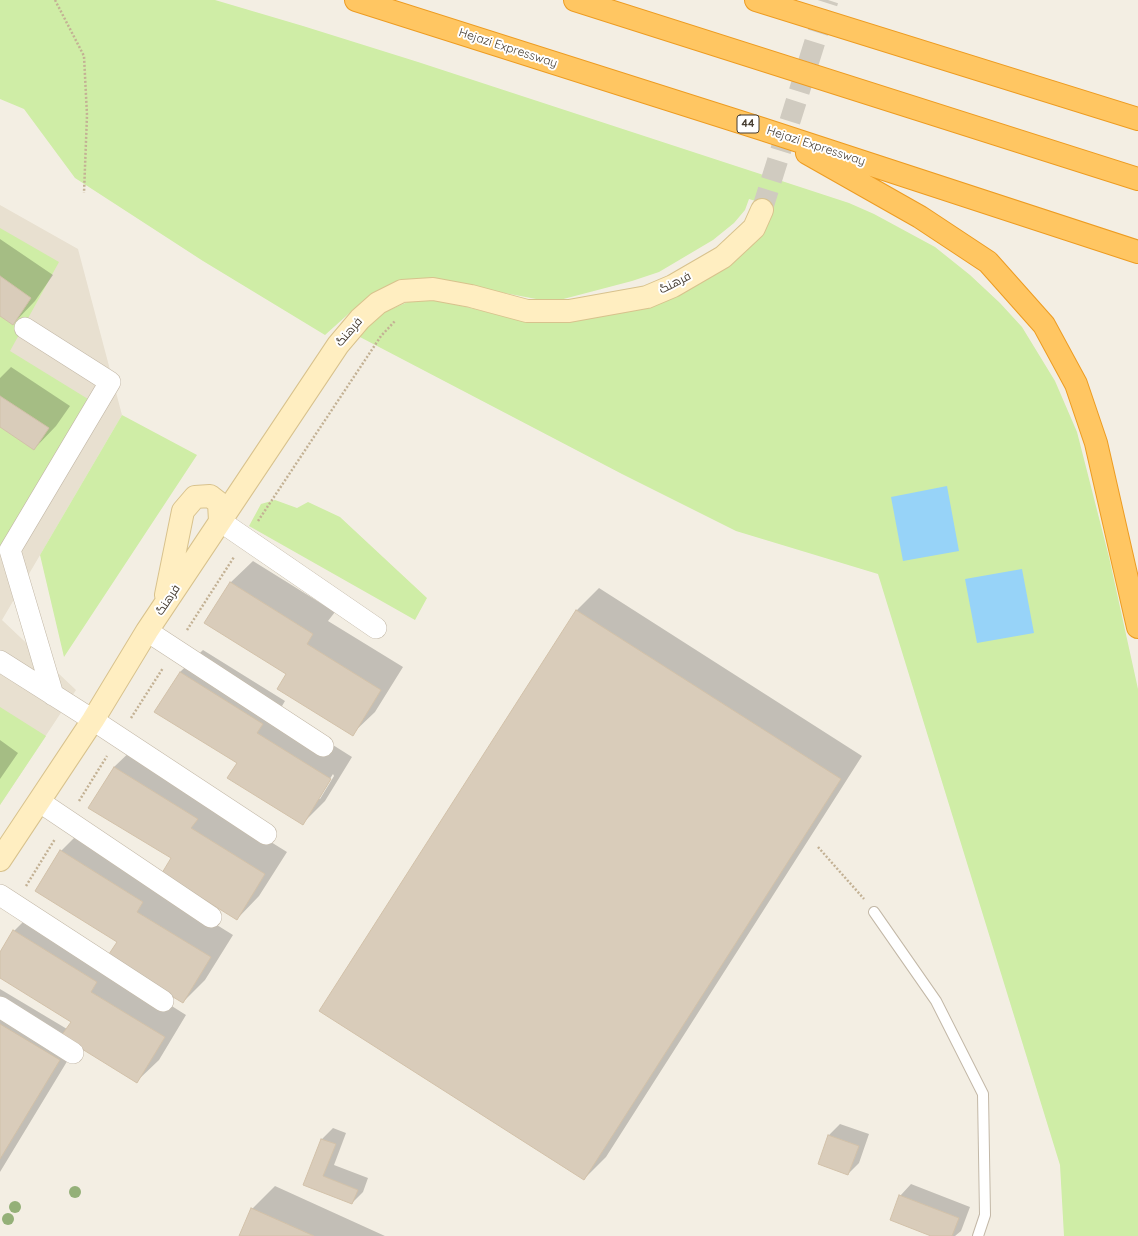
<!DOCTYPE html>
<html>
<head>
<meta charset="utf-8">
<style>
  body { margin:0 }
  canvas { display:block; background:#f3eee3 }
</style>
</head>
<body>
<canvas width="1138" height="1236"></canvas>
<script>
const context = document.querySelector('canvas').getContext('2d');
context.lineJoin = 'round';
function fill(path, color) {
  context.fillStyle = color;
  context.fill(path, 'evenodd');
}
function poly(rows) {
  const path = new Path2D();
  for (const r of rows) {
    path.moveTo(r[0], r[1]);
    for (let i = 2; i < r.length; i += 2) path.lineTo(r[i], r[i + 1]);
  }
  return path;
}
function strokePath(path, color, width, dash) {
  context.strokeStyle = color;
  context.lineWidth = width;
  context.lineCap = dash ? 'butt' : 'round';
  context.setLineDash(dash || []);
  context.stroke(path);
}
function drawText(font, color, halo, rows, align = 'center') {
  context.font = font + ' Quicksand,Cairo,sans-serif';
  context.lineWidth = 4;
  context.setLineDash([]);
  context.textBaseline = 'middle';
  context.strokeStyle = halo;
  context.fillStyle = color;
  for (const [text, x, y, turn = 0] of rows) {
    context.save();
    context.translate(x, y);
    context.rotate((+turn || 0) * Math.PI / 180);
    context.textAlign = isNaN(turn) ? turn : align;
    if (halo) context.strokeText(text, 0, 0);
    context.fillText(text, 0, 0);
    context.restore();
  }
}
fill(poly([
  [0,205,78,249,122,415,2,620,76,690,0,805]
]), '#e8e0d0');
fill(poly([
  [0,0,215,0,303,26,418,62,849,203,874,214,935,247,970,275,1000,303,1022,327,1055,381,1077,432,1109,557,1138,689,1138,1236,1064,1236,1060,1165,878,574,736,531,622,474,358,336,385,312,410,301,432,299,534,323,596,316,670,299,772,206,749,199,745,210,734,223,713,240,659,272,632,281,552,302,473,287,384,290,355,308,325,335,203,261,75,178,24,109,0,99],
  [0,228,59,262,10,351,88,399,0,547],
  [122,415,197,455,64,657,40,555],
  [275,500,297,508,308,502,340,517,427,598,415,620,249,526,261,504],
  [0,707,46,736,0,805]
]), '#cfeda6');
fill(poly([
  [947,486,959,551,903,561,891,497],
  [1022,569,1034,633,977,643,965,579]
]), '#97d3f8');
fill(poly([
  [0,239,53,275,35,301,13,324,0,315],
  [11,367,70,406,56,426,34,449,0,426,0,378],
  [253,561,335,612,328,621,403,667,375,712,352,734,288,673,230,583],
  [599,588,862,756,606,1157,584,1179,576,611],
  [203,650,285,701,279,711,352,757,325,801,302,824,238,763,180,672],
  [333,774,334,776,320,799,317,799],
  [0,740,18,753,0,779],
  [137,745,213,806,287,852,259,896,237,919,172,858,90,807,114,767],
  [83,829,159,889,233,935,205,980,183,1002,117,962,113,969,186,1015,159,1060,136,1082,77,1045,0,1172,0,989,67,1029,72,1021,0,977,0,954,14,931,36,909,110,954,118,941,61,851],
  [840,1124,869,1134,859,1163,848,1174,819,1164,829,1135],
  [333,1128,346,1133,334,1165,368,1178,363,1192,352,1203,304,1184,322,1139],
  [911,1184,970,1207,961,1231,955,1236,934,1236,900,1196],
  [275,1186,385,1236,240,1236,252,1209]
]), '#0003');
const building = poly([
  [0,276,31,298,13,325,0,316,0,276],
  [0,396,49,428,34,450,0,427,0,396],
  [230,582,313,634,307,644,381,690,353,736,277,689,286,674,204,623,230,582],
  [576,610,841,779,584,1180,319,1011,576,610],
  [180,672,263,724,257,733,331,779,303,825,227,778,237,763,154,712,180,672],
  [114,767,198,819,191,828,265,874,237,920,162,873,171,858,88,808,114,767],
  [60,850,143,902,137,912,211,957,183,1003,107,957,117,942,35,891,60,850],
  [13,930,97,982,91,992,165,1037,137,1083,61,1036,71,1022,0,978,0,952,13,930],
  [0,1024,60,1060,0,1159,0,1024],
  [828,1135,859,1146,848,1175,818,1164,828,1135],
  [321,1139,336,1144,323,1176,358,1190,352,1204,303,1185,321,1139],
  [899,1195,959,1218,952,1236,931,1236,890,1220,899,1195],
  [251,1208,314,1236,239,1236,251,1208]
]);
fill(building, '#d9ccba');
strokePath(building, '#d2c1a9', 1);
strokePath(poly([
  [762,210,828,0]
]), '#d0cbc0', 21, [21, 10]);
const lane = poly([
  [874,912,936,1001,983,1094,985,1215,978,1236]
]);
const street = poly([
  [25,328,110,382,10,550,53,695],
  [220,521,376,628],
  [147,631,323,746],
  [0,661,93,720,266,834],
  [40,802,211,917],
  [0,895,163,1001],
  [0,1007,73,1053]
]);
const secondary = poly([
  [166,595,183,511,195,497,210,496,219,503,220,521],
  [0,860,93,720,147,631,338,345,360,319,378,303,402,291,433,289,471,296,527,311,569,311,647,297,673,286,723,257,754,228,762,210]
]);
const highway = poly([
  [356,0,762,129,1138,252],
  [575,0,1138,179],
  [756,0,1138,119],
  [807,153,920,217,988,262,1044,325,1076,384,1096,443,1138,627]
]);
strokePath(lane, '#c3b8a7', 12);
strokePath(street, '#c3b8a7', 22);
strokePath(secondary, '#d8c28d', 24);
strokePath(highway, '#ed9c22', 24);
strokePath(poly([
  [55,0,84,56,87,115,84,193],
  [258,521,381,336,395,321],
  [187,630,234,557],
  [131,718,163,668],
  [79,801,107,756],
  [818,847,864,899],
  [26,886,55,839]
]), '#c3b194', 2.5, [2, 2]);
strokePath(lane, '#fff', 10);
strokePath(street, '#fff', 21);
strokePath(secondary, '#ffeec1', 22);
strokePath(highway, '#ffc662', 22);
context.fillStyle = '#94b078';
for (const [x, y] of [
  [75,1192],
  [15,1207],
  [8,1219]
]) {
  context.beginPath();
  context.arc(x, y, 6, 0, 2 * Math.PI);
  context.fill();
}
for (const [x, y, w] of [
  [748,124,22]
]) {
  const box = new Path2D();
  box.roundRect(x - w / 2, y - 9, w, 18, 3);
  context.fillStyle = '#fff';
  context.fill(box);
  strokePath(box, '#463d32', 1);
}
drawText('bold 11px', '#463d32', null, [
  ["44",748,124]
]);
drawText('12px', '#463d32', '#fff', [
  ["Hejazi Expressway",508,48,18],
  ["Hejazi Expressway",816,146,18],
  ["فرهنگ",675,283,-27],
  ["فرهنگ",349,332,-49],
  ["فرهنگ",168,600,-56]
]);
</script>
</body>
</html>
